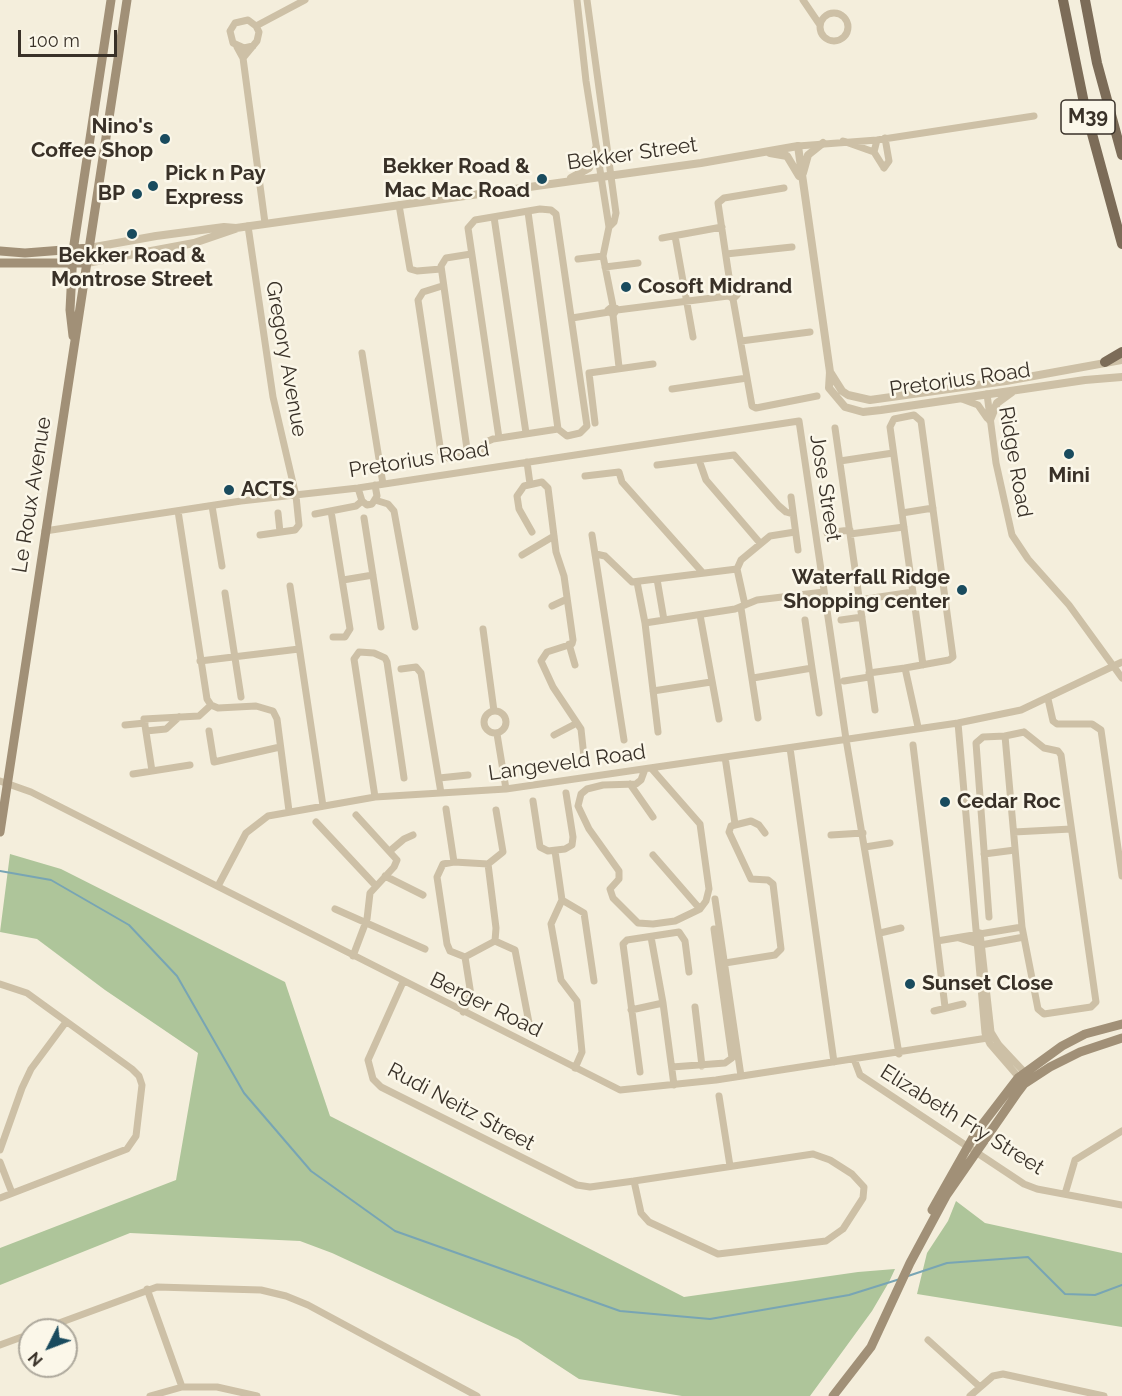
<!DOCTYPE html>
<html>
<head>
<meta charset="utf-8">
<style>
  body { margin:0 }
  #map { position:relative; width:1122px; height:1396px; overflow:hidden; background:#f4eedc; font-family:Raleway,sans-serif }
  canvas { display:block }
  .north { position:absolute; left:18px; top:1318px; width:60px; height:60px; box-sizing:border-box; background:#fbf7e9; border:2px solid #ada89c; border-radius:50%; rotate:228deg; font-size:16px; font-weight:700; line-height:24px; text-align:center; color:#393128 }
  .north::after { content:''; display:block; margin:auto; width:21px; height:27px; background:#194b5e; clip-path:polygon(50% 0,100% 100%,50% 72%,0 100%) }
  .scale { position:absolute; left:18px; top:30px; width:99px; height:27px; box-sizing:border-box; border:3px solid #393128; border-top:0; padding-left:8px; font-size:18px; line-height:21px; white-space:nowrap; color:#393128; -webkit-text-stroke:4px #fbf7e9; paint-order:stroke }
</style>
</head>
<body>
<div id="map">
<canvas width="1122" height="1396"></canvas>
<div class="north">N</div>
<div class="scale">100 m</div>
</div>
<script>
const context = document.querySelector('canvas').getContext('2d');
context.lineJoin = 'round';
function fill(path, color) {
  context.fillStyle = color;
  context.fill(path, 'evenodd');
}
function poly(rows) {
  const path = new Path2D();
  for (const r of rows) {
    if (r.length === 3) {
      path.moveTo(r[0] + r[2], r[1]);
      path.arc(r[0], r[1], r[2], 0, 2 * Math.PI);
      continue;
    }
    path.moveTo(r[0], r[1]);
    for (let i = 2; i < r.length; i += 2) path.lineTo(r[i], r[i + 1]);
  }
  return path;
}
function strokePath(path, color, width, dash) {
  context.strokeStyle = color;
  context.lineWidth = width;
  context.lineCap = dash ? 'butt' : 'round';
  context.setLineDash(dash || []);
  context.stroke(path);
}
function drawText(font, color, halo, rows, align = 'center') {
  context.font = font + ' Raleway,sans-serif';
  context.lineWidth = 5;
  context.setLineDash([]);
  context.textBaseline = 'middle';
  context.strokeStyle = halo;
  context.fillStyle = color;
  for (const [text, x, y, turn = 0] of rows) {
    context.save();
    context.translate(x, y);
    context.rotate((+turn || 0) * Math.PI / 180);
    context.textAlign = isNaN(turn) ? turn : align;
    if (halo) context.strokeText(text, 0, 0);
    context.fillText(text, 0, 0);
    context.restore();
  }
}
fill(poly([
  [10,854,61,869,285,982,330,1116,684,1297,858,1272,895,1269,889,1282,872,1311,810,1396,682,1396,579,1379,518,1339,332,1253,300,1241,130,1233,0,1285,0,1248,176,1180,198,1053,105,990,37,939,0,932],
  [956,1201,985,1223,1122,1253,1122,1327,917,1294,927,1253,948,1221]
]), '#aec59a');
strokePath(poly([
  [0,871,51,880,129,925,177,976,244,1093,311,1171,395,1231,620,1311,710,1319,849,1295,900,1279],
  [908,1276,947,1263,1028,1257,1065,1294,1095,1295,1122,1285]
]), '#78a5b4', 2);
strokePath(poly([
  [577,0,586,81,609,227,603,256,613,306,617,309,613,315,608,310,613,306],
  [587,0,616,213,614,222,609,227],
  [803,0,820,25],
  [834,27,14],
  [256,26,305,0],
  [237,47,243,58,265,223],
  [243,58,257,41,259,32,256,26,248,20,235,23,230,31,233,43,244,48,253,46],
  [877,140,874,152,884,168],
  [843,141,874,152],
  [798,146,877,140,1034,116],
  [884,168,889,161,885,138],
  [399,205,410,269,417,271,441,269],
  [494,217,526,433],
  [248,226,273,397,296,496,299,525,295,530,260,535],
  [675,236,693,337],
  [662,238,722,227],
  [726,254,792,247],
  [578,259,603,256],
  [605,267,638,263],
  [442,286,423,292,418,300,441,453,448,458,473,455,479,453,486,442,493,439,558,429],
  [731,290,737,295,733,299,728,295,731,290,718,203,724,198,784,188],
  [733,299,752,406,756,408,817,396],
  [617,310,728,296],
  [613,315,619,367],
  [572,318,609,312],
  [741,341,810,332],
  [362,353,383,484],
  [672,389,747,378],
  [987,394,996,463,1012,535,1028,559,1069,605,1122,678],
  [962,399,978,405,987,418],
  [595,423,589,373,653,364],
  [835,428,875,710],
  [499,438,468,228,475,220,540,209,551,210,556,214,587,426,580,433,567,436,558,429,528,212],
  [468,456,441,266,446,258,471,254],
  [699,460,706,480,760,543],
  [840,461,893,453],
  [527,462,530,484],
  [657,465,734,455,779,506,786,512,793,514],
  [585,476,619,472,622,482,703,573],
  [358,488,362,501,367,505,372,504,377,496,375,485],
  [791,497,798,550],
  [375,500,388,504,394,511,415,627],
  [212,506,222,566],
  [178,511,207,699,211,705,218,708,256,706,273,711,277,719,289,811],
  [331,511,350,629,345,637,333,637],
  [278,513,280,532],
  [902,513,933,508],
  [315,514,356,506,362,501],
  [364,518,381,627],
  [45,531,241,501,358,488,799,421,846,739,899,1054],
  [532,532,519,509,517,496,524,486,542,482,548,488,556,552,564,576,573,640,572,644,547,652,541,661,553,687,581,729,584,757],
  [827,533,850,530],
  [850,534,904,527],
  [592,535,624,740],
  [596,554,605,556,632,582,737,569],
  [522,555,554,536],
  [657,579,664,620],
  [343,580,373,575],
  [637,582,645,623,658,732],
  [290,586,323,806],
  [225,593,241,697],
  [859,600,913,592],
  [915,604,945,599],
  [745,605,737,569,741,560,770,536,795,532],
  [552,606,567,599],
  [741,608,758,718],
  [700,615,719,719],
  [805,620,812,668],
  [841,620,862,617],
  [645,623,735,609,757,600,824,592],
  [483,629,494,711],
  [569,644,575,665],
  [200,661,299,649],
  [905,668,918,727],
  [401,669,416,667,421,673,441,793],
  [869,673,905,668,949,660,953,657,921,421,914,415,894,419,890,427,923,665],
  [753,678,812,668,819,713],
  [844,681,869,677],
  [653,691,711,682],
  [1048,699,1053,721,1057,724,1092,724,1101,730,1122,876],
  [495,722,11],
  [958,723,985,1033,990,1044,1022,1081],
  [125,725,145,723],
  [146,731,166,729,179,717],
  [209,731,214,762,280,747],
  [1024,732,1044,748,1058,751,1061,755,1096,1002,1091,1007,1044,1014,1038,1009,1022,927,1005,736,1024,732],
  [497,734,506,789],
  [554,735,577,723],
  [913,745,945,1007],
  [790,748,834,1062],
  [725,757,735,824],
  [645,769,641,780,636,784,603,785,587,789,581,794,578,806,589,829,619,871,619,879,610,889,613,898,638,923,653,924,675,921,700,909,706,901,709,889,700,824,651,768],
  [152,771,144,719,199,716,211,705],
  [133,774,190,765],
  [439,778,468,775],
  [0,781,31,792,620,1090,716,1080,994,1037],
  [630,784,653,817],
  [375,797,354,659,359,652,374,653,385,658,387,662,404,778],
  [533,801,540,847,548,851,565,849,572,845,573,837,566,793],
  [446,809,454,862],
  [316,822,375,885],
  [1014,832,1071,829],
  [831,835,863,833],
  [865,847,890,843],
  [391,850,404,839,413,835],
  [555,851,562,900,551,924,561,980,577,1001,582,1052,575,1068],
  [984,854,1015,850],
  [653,855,700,909],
  [488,864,503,852,496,810],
  [385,876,423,895],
  [218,886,246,833,268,816,375,797,506,789,958,723,1021,710,1122,662],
  [715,899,741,1076],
  [562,900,584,913,594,981],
  [335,909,425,949],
  [989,917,976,743,983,737,1005,736],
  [880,933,901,928],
  [980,933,991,1032,999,1045,1028,1076],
  [651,937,663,1003,674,1085],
  [959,938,981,945,1024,937],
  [495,941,496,928,488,864,454,862,443,864,437,877,447,944,450,951,465,957,495,941,515,950,530,1028],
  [937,941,1022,927],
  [353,956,367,919,370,893,394,867,397,860,356,815],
  [725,963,775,955,781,949,773,884,768,880,751,879,729,832,731,826,751,821,759,825,765,833],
  [403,982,368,1060,373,1079,381,1087,577,1185,590,1187,634,1181],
  [0,984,27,993,132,1069,139,1076,142,1085,136,1136,127,1149,0,1198],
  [695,1007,702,1066],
  [631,1010,663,1003],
  [934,1011,963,1004],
  [463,1012,471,995,465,957],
  [854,1059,860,1075,1024,1184,1037,1189,1122,1205],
  [672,1067,725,1063,732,1058,714,929],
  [640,1072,623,944,627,940,679,932,685,941,689,972],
  [719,1096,730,1166],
  [0,1150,22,1088,31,1069,66,1022],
  [813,1154,830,1160,852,1174,864,1187,863,1198,843,1229,826,1241,718,1254,649,1222,641,1213,634,1181,813,1154],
  [0,1162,12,1193],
  [1065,1194,1075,1160,1122,1131],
  [147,1289,182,1387],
  [40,1330,157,1287,261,1290,286,1296,308,1305,477,1396],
  [928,1340,980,1387],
  [0,1345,30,1334],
  [150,1396,182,1387,217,1387,257,1396],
  [970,1396,993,1376,1003,1374,1104,1396]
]), '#cdc0a6', 7);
strokePath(poly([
  [770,153,787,156,799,176],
  [803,173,808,155,823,143],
  [571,178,589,168,596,148],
  [89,248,156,236,224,227,236,228,701,163,798,146,830,372,829,388,845,407,863,412,881,410,1085,380,1122,377],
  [87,263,194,243,235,229],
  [830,372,842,391,848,395,870,400,1006,381,1122,360],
  [990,420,997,403,1012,392]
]), '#cdc0a6', 8);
strokePath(poly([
  [0,251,25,253,89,248],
  [0,263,87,263],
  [73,336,70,310,73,251,111,0],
  [0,832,127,0],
  [932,1210,975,1134,1018,1078,1062,1046,1085,1034,1122,1024],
  [833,1396,871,1347,910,1263,946,1196,1018,1092,1024,1084,1050,1067,1080,1052,1122,1038]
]), '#a19077', 9);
strokePath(poly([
  [1063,0,1085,108,1122,244],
  [1085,0,1097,63,1122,155],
  [1105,362,1122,352]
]), '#7c6c58', 10);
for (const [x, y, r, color] of [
  [165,139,6,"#194b5e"],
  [542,179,6,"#194b5e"],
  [153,186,6,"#194b5e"],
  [137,194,6,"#194b5e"],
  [132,234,6,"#194b5e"],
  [626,287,6,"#194b5e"],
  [1069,454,6,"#194b5e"],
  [229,490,6,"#194b5e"],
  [962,590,6,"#194b5e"],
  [945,802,6,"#194b5e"],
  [910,984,6,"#194b5e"]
]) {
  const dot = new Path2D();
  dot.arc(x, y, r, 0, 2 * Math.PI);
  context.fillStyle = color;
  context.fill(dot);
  strokePath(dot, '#fbf7e9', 2);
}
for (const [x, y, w] of [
  [1088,117,54]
]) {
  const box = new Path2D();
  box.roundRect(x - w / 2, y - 17, w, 34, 4.5);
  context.fillStyle = '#fbf7e9';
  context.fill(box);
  strokePath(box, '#393128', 1.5);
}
drawText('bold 20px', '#393128', null, [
  ["M39",1088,117]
]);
drawText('bold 21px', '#393128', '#fbf7e9', [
  ["Nino's",153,127,"right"],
  ["Coffee Shop",153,151,"right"],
  ["Bekker Road &",530,167,"right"],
  ["Mac Mac Road",530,191,"right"],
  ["Pick n Pay",165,174],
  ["Express",165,198],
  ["BP",125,194,"right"],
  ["Bekker Road &",132,256,"center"],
  ["Montrose Street",132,280,"center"],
  ["Cosoft Midrand",638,287],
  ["Mini",1069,476,"center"],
  ["ACTS",241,490],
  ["Waterfall Ridge",950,578,"right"],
  ["Shopping center",950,602,"right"],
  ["Cedar Roc",957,802],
  ["Sunset Close",922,984]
], 'left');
drawText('21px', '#393128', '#fbf7e9', [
  ["Bekker Street",632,154,-8],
  ["Gregory Avenue",286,359,80],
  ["Pretorius Road",960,380,-8],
  ["Pretorius Road",419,460,-9],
  ["Ridge Road",1015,462,80],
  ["Jose Street",825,488,81],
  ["Le Roux Avenue",32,495,-81],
  ["Langeveld Road",567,763,-8],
  ["Berger Road",486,1005,26],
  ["Rudi Neitz Street",461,1107,28],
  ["Elizabeth Fry Street",962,1120,32]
]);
</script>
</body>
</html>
